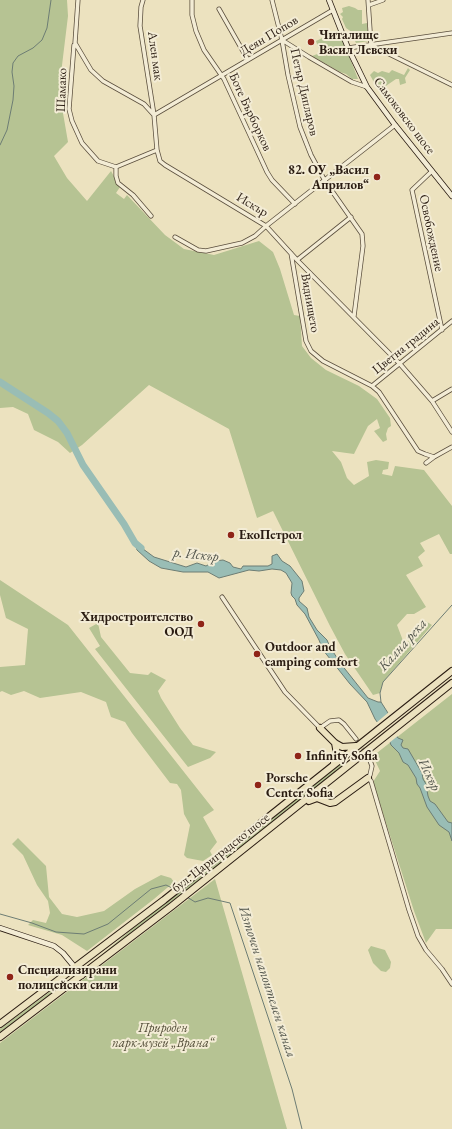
<!DOCTYPE html>
<html>
<head>
<meta charset="utf-8">
<style>
  body { margin:0 }
  canvas { display:block; background:#ece2bf }
</style>
</head>
<body>
<canvas width="452" height="1129"></canvas>
<script>
const context = document.querySelector('canvas').getContext('2d');
context.lineJoin = 'round';
function fill(path, color) {
  context.fillStyle = color;
  context.fill(path, 'evenodd');
}
function poly(rows) {
  const path = new Path2D();
  for (const r of rows) {
    path.moveTo(r[0], r[1]);
    for (let i = 2; i < r.length; i += 2) path.lineTo(r[i], r[i + 1]);
  }
  return path;
}
function strokePath(path, color, width, dash) {
  context.strokeStyle = color;
  context.lineWidth = width;
  context.lineCap = dash ? 'butt' : 'round';
  context.setLineDash(dash || []);
  context.stroke(path);
}
function drawText(font, color, halo, rows, align = 'center') {
  context.font = font + ' "EB Garamond",serif';
  context.lineWidth = 4;
  context.setLineDash([]);
  context.textBaseline = 'middle';
  context.strokeStyle = halo;
  context.fillStyle = color;
  for (const [text, x, y, turn = 0] of rows) {
    context.save();
    context.translate(x, y);
    context.rotate((+turn || 0) * Math.PI / 180);
    context.textAlign = isNaN(turn) ? turn : align;
    if (halo) context.strokeText(text, 0, 0);
    context.fillText(text, 0, 0);
    context.restore();
  }
}
fill(poly([
  [0,0,67,0,68,16,59,90,68,142,54,156,67,178,87,201,111,171,120,187,116,193,124,199,127,195,165,235,184,249,214,255,259,241,273,252,280,269,294,315,300,316,302,346,311,358,326,370,359,386,377,399,390,418,391,426,388,428,386,434,387,440,383,442,374,431,380,428,377,419,368,426,354,454,332,451,341,462,347,478,354,485,369,476,367,462,376,460,389,462,388,469,383,470,382,474,392,476,395,466,424,470,452,506,452,554,450,554,439,534,420,543,425,551,418,557,423,566,406,575,426,607,414,614,407,614,397,625,405,646,424,620,432,625,383,682,380,693,373,695,345,654,330,626,273,511,257,518,229,429,149,385,82,445,70,453,58,442,34,430,28,414,13,407,0,408],
  [349,6,355,8,358,10,362,10,362,24,367,23,369,41,356,43,353,37,356,35,346,28,342,19,343,17,340,14,343,12,342,8],
  [339,30,358,79,352,79,346,74,340,72,312,56,320,53,316,41],
  [408,68,410,70,405,78,406,83,400,85,399,79,396,79,380,90,376,86,370,75,374,71,378,73,382,71,389,73,392,70,404,75],
  [0,580,68,625,214,810,203,817,217,842,210,851,212,855,203,861,187,858,184,855,190,825,184,814,181,790,177,784,170,783,132,733,125,722,111,717,106,702,81,692,40,698,24,691,11,695,2,691,0,692,0,667,25,665,28,629,6,618,0,595],
  [98,623,101,637,130,673,148,675,151,672,166,680,158,691,161,698,180,728,193,745,216,752,210,758,188,767,95,649,100,646,89,628],
  [452,694,452,929,436,929,426,943,414,911,373,782,380,771,373,756],
  [341,763,343,766,86,969,85,969,131,930],
  [18,838,46,866,49,897,62,914,77,917,104,911,135,889,161,875,171,878,174,882,154,899,87,951,62,935,28,925,33,920,46,923,50,913,48,901,37,885,23,855,12,844],
  [215,879,287,1129,0,1129,0,1043],
  [371,946,385,950,391,962,390,968,386,972,381,971,373,963,368,950],
  [63,982,64,984,0,1034,0,1029]
]), '#b6c393');
const water = poly([
  [135,543,154,557,186,567,197,563,206,566,215,561,223,560,230,563,233,567,241,569,243,566,268,566,272,564,272,556,277,554,282,561,290,566,302,581,304,591,299,598,299,601,307,608,309,617,317,630,327,640,330,647,341,664,368,698,378,702,381,702,388,713,391,728,398,738,403,740,401,745,403,748,408,749,422,773,423,779,426,784,428,796,430,801,435,804,448,822,452,823,452,841,449,832,439,825,427,807,420,788,417,784,416,778,408,765,403,762,399,753,391,745,388,737,375,719,367,702,350,684,323,650,319,640,305,614,297,605,295,599,292,596,291,593,292,583,286,573,281,570,272,569,259,571,249,570,219,578,208,572,183,572,161,568,149,561,137,550,135,543]
]);
fill(water, '#99bdb5');
strokePath(water, '#6d7d74', 1);
fill(poly([
  [389,712,393,727,399,735,389,743,387,738,376,723]
]), '#ece2bf');
strokePath(poly([
  [0,145,7,130,13,100,14,86,12,72,13,63,18,56,33,48,42,40,47,28,51,0],
  [381,702,380,693,383,682,452,605],
  [187,897,195,902,208,898,230,903,292,1089,302,1129],
  [0,914,32,923,56,932,84,934,108,924,151,889,166,885,174,889]
]), '#6d7d74', 1);
strokePath(poly([
  [0,382,48,413,58,421,67,433,83,465,124,524,135,543,141,548]
]), '#99bdb5', 7);
strokePath(poly([
  [356,739,369,758]
]), '#c5ba9c', 3.5, [3.5, 2]);
const street = poly([
  [78,0,75,43,91,70,103,81,144,104,154,115,157,150,160,161,165,165,266,226,297,260,400,364,432,401,452,432],
  [143,0,141,7,140,26,154,115,333,10],
  [192,0,192,15,196,31,204,50,224,79,267,172,272,180,295,204],
  [272,0,282,40,288,75,300,127,311,155,325,181,362,234,363,246,354,316],
  [368,0,371,45,452,85],
  [369,5,383,0],
  [219,9,248,60],
  [282,40,309,57,352,82,367,87],
  [74,45,69,109,72,121,82,143,98,161,116,167,157,150],
  [348,48,452,33],
  [116,167,116,176,118,183,133,195,151,216],
  [432,171,412,190,442,330],
  [175,237,198,250,206,251,242,243,255,236,266,226,395,125],
  [291,253,306,341,311,351,323,361,372,386,379,392,418,451,425,454,434,457,452,447],
  [297,260,351,217],
  [372,386,452,321],
  [432,401,452,389],
  [426,463,434,457],
  [222,597,285,692,320,728,330,721,339,720,344,724,356,739],
  [369,758,372,766,370,775,368,778,371,781,409,910,418,936,426,950,442,969,452,984]
]);
const secondary = poly([
  [329,0,348,48,367,87,395,125,452,196],
  [0,928,54,946,63,953,82,976]
]);
const highway = poly([
  [320,728,335,743,342,747,356,746],
  [334,763,337,754,335,743],
  [309,801,317,798,330,803,335,802,368,778],
  [0,1024,164,900,452,671],
  [0,1037,172,906,452,683]
]);
strokePath(street, '#5a4e3d', 5);
strokePath(secondary, '#2a1c12', 6);
strokePath(highway, '#2a1c12', 8);
strokePath(street, '#f3ecd5', 3.5);
strokePath(secondary, '#f3ecd5', 4.5);
strokePath(highway, '#ece2bf', 6);
for (const [x, y, r, color] of [
  [311,42,4,"#8f2418"],
  [377,177,4,"#8f2418"],
  [231,535,4,"#8f2418"],
  [201,624,4,"#8f2418"],
  [257,654,4,"#8f2418"],
  [298,756,4,"#8f2418"],
  [258,785,4,"#8f2418"],
  [10,977,4,"#8f2418"]
]) {
  const dot = new Path2D();
  dot.arc(x, y, r, 0, 2 * Math.PI);
  context.fillStyle = color;
  context.fill(dot);
  strokePath(dot, '#f3ecd5', 1.5);
}
drawText('bold 13px', '#2a1c12', '#f3ecd5', [
  ["Читалище",319,35],
  ["Васил Левски",319,50],
  ["82. ОУ „Васил",369,170,"right"],
  ["Априлов“",369,185,"right"],
  ["ЕкоПетрол",239,535],
  ["Хидростроителство",193,617,"right"],
  ["ООД",193,632,"right"],
  ["Outdoor and",265,647],
  ["camping comfort",265,662],
  ["Infinity Sofia",306,756],
  ["Porsche",266,778],
  ["Center Sofia",266,793],
  ["Специализирани",18,970],
  ["полицейски сили",18,985]
], 'left');
drawText('13px', '#2a1c12', '#f3ecd5', [
  ["Деян Попов",269,36,-31],
  ["Ален мак",155,56,82],
  ["Шамако",62,90,-88],
  ["Петър Дипларов",304,92,77],
  ["Боте Бърборков",250,112,65],
  ["Самоковско шосе",404,116,53],
  ["Искър",252,205,31],
  ["Освобождение",431,233,78],
  ["Виднището",310,303,80],
  ["Цветна градина",406,346,-39],
  ["бул. Цариградско шосе",221,853,-38]
]);
drawText('italic 13px', '#544e39', '#f3ecd5', [
  ["Природен",163,1028],
  ["парк-музей „Врана“",163,1043]
]);
drawText('italic 14px', '#51544b', '#f3ecd5', [
  ["р. Искър",196,555,6],
  ["Кална река",403,645,-48],
  ["Искър",429,775,65],
  ["Източен напоителен канал",267,982,72]
]);
</script>
</body>
</html>
